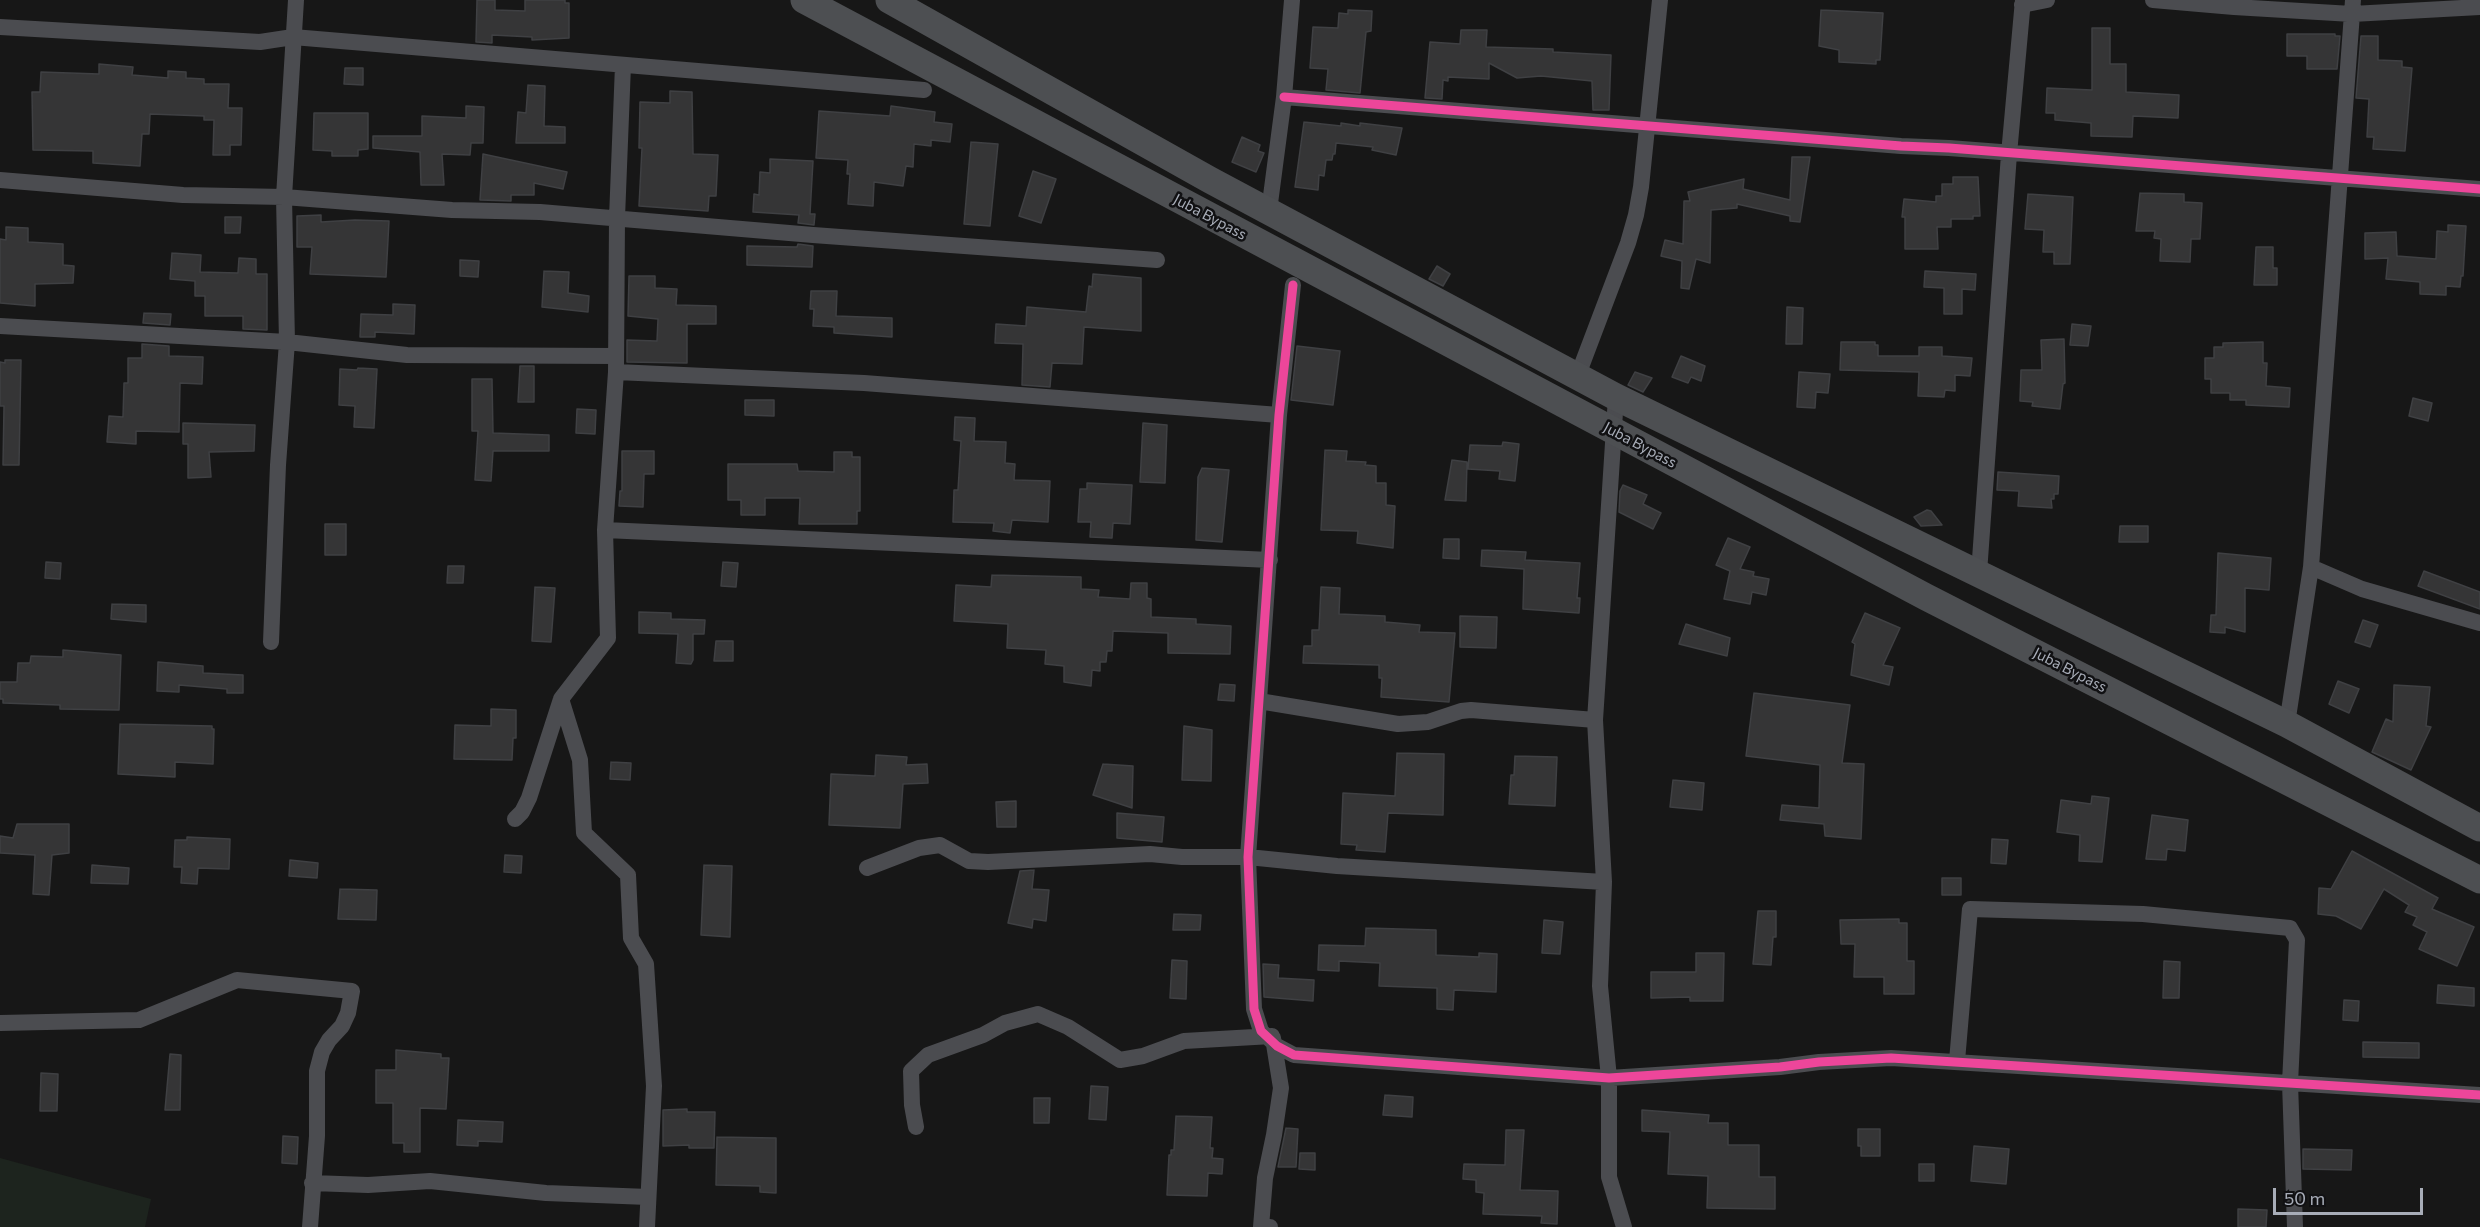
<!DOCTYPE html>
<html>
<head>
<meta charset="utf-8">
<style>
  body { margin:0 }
  #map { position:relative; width:2480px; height:1227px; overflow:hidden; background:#171717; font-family:Commissioner,sans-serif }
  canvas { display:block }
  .scale { position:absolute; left:2273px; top:1188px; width:150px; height:27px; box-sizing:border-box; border:3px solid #a8adb8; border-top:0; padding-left:8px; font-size:18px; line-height:21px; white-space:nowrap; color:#a8adb8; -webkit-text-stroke:4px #111113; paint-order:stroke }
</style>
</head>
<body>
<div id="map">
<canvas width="2480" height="1227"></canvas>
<div class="scale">50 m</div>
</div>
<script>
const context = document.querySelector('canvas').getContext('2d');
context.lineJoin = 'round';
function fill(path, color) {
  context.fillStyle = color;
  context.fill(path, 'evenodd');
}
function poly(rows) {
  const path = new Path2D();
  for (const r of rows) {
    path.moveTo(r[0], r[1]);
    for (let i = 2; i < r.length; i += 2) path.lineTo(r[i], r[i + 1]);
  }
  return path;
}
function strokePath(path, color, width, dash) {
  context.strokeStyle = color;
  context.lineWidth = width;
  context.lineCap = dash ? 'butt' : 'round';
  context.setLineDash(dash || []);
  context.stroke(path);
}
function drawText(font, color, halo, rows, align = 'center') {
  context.font = font + ' Commissioner,sans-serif';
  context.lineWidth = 5;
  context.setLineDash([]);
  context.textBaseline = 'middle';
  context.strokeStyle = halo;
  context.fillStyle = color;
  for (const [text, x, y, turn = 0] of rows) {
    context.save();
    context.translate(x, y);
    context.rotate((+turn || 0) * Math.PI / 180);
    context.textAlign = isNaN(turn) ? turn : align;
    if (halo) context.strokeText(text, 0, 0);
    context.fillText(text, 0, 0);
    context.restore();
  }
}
fill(poly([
  [0,1158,151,1199,145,1227,0,1227]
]), '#1d241e');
const building = poly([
  [477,0,495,0,495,10,525,11,525,0,565,0,565,3,569,3,569,38,532,40,532,37,492,35,492,43,476,42,477,0],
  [1348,10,1372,11,1371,31,1366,32,1360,93,1326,90,1328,69,1310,68,1313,27,1338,28,1339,13,1348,14,1348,10],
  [1821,10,1883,13,1880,60,1876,60,1876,64,1839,62,1839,50,1819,46,1821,10],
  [2092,28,2110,28,2110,64,2126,64,2126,92,2179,95,2178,118,2133,116,2132,137,2091,136,2091,123,2055,120,2055,113,2046,113,2047,88,2092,90,2092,28],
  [1461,30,1487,30,1486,47,1553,49,1553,52,1611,55,1609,110,1593,110,1592,81,1541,76,1517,78,1489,63,1489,79,1448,77,1448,81,1443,80,1442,99,1425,98,1430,42,1460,44,1461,30],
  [2287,34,2335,34,2335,36,2340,36,2337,69,2307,69,2307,56,2287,56,2287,34],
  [2361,36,2378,36,2378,60,2402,61,2402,67,2412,68,2405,151,2373,149,2374,137,2367,137,2369,99,2356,98,2361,36],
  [99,64,133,67,132,75,168,78,168,71,186,72,186,78,204,79,204,84,229,84,228,108,242,108,241,145,230,145,230,155,213,155,214,120,204,120,204,116,150,114,149,134,142,134,140,166,93,163,93,151,33,150,32,92,40,92,41,72,99,74,99,64],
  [345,68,363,68,363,85,344,84,345,68],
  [528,85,545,86,544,126,565,127,565,143,516,143,518,112,526,113,528,85],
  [670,91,692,92,693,154,718,155,716,196,709,196,708,211,639,206,642,148,639,148,640,102,670,103,670,91],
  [466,106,484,107,483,143,471,143,470,155,442,154,444,185,421,185,420,152,373,148,373,136,422,136,422,116,466,118,466,106],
  [891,106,935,112,934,122,952,124,950,142,931,140,931,146,914,144,913,167,906,166,903,186,874,182,873,206,848,204,850,174,847,174,848,160,816,158,819,111,890,116,891,106],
  [314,113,368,113,368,149,358,150,358,156,332,156,332,151,313,150,314,113],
  [1304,122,1341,126,1341,123,1360,126,1360,123,1402,128,1396,155,1372,150,1373,147,1336,143,1335,154,1333,154,1332,160,1326,160,1324,176,1319,175,1318,190,1295,187,1304,122],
  [1242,137,1260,145,1258,151,1264,153,1256,172,1232,162,1242,137],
  [971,142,998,144,990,226,964,224,971,142],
  [483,154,567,172,563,189,534,183,534,195,511,195,511,201,480,200,483,154],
  [1792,157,1810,157,1800,222,1790,221,1790,216,1737,204,1737,208,1711,210,1710,263,1696,259,1689,289,1681,288,1682,261,1661,256,1665,240,1683,244,1684,201,1690,201,1688,192,1744,179,1743,189,1790,200,1792,157],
  [770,159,813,161,810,214,815,214,814,225,798,223,799,215,753,212,754,194,759,195,760,172,770,173,770,159],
  [1033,171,1056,179,1041,223,1019,216,1033,171],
  [1953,177,1978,177,1980,216,1973,216,1973,219,1951,219,1951,227,1937,227,1938,249,1905,249,1905,217,1902,217,1904,199,1936,202,1936,196,1942,196,1942,184,1953,184,1953,177],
  [2140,193,2184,194,2184,202,2202,203,2200,239,2191,239,2190,262,2160,261,2161,239,2154,238,2155,231,2136,231,2140,193],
  [2028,194,2073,197,2070,264,2054,264,2054,252,2043,252,2044,230,2025,229,2028,194],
  [321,215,321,222,355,220,389,221,386,277,310,274,312,247,297,247,297,216,321,215],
  [225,217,241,217,240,233,225,233,225,217],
  [2448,225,2466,226,2463,276,2461,276,2460,287,2446,286,2446,295,2420,294,2420,282,2386,279,2388,258,2365,259,2365,233,2396,232,2397,256,2436,259,2437,231,2448,232,2448,225],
  [6,227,28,228,28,242,63,244,63,265,74,266,73,283,35,284,35,306,0,303,0,239,6,240,6,227],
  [798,244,813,246,812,267,747,265,747,246,797,247,798,244],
  [2256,247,2273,247,2273,268,2277,268,2277,285,2254,285,2256,247],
  [172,253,201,255,200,272,238,273,239,258,256,259,256,274,267,274,267,330,243,329,243,316,205,316,205,296,195,296,195,281,170,279,172,253],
  [460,260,479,261,478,277,460,276,460,260],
  [1437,266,1450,274,1443,286,1429,279,1437,266],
  [544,271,569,272,568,293,589,296,588,312,542,307,544,271],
  [1925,271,1976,274,1975,290,1962,289,1962,314,1944,314,1944,288,1924,287,1925,271],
  [1093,274,1141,278,1141,331,1084,327,1082,364,1052,363,1050,387,1022,385,1023,344,995,343,996,324,1026,326,1027,307,1086,312,1089,286,1092,287,1093,274],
  [629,276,655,276,655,288,677,289,676,305,716,306,716,324,687,324,687,363,627,362,627,340,657,341,658,319,628,316,629,276],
  [811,291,837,291,836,316,892,318,892,337,834,333,834,327,813,326,814,309,810,309,811,291],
  [393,304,415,305,414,334,375,332,375,337,360,337,361,314,393,315,393,304],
  [1787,307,1803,308,1802,344,1786,344,1787,307],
  [144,313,171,314,170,325,143,323,144,313],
  [2072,324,2091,326,2088,346,2070,345,2072,324],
  [2064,339,2065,383,2063,384,2060,409,2032,406,2033,402,2020,401,2021,370,2042,370,2041,340,2064,339],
  [1841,342,1875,342,1875,345,1878,345,1878,356,1919,356,1919,347,1942,347,1942,356,1972,358,1970,376,1955,375,1955,391,1945,390,1944,397,1918,396,1919,372,1840,370,1841,342],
  [2263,342,2263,363,2267,363,2266,386,2290,388,2289,407,2246,405,2246,400,2230,400,2230,393,2211,393,2211,379,2205,379,2205,358,2214,358,2214,347,2223,347,2223,343,2263,342],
  [142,344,169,346,169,356,203,357,202,384,180,383,179,432,136,431,136,444,107,442,109,416,123,417,124,383,128,383,128,358,142,358,142,344],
  [1297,346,1340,351,1333,405,1291,400,1297,346],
  [1681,356,1705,366,1701,381,1691,377,1688,383,1672,377,1681,356],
  [5,360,21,360,19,465,3,465,4,406,0,406,0,362,5,363,5,360],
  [520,366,534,366,534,402,518,402,520,366],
  [358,368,377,369,374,428,354,427,355,406,339,405,340,369,357,370,358,368],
  [1635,372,1652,378,1643,392,1628,385,1635,372],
  [1799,372,1830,374,1828,393,1816,392,1815,408,1797,407,1799,372],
  [472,379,492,379,493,433,549,435,549,451,493,451,491,481,475,480,478,431,472,431,472,379],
  [2413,398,2432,403,2428,421,2409,416,2413,398],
  [745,400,774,400,774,416,745,415,745,400],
  [577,409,596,410,595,434,576,433,577,409],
  [955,417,975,418,974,441,1006,442,1005,463,1015,464,1014,480,1050,481,1048,522,1012,520,1010,533,993,531,994,523,953,522,954,490,958,490,961,441,954,440,955,417],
  [183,423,255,425,254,451,209,452,211,477,188,478,188,444,183,444,183,423],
  [1143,423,1167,425,1165,483,1140,482,1143,423],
  [1503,442,1519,444,1515,481,1499,479,1500,471,1468,469,1470,445,1502,446,1503,442],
  [1325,450,1347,451,1346,461,1366,462,1365,465,1376,466,1376,483,1386,483,1386,505,1395,506,1393,548,1357,543,1358,531,1321,530,1325,450],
  [622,451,654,451,654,474,644,474,643,507,619,506,620,491,622,491,622,451],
  [834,452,852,452,852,457,860,457,860,511,857,511,857,524,799,524,800,498,765,498,765,515,741,515,741,500,728,500,728,464,797,464,798,471,834,472,834,452],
  [1452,460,1467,462,1466,501,1445,500,1452,460],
  [1202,468,1229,470,1222,542,1196,540,1198,477,1202,468],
  [1998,472,2059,476,2058,494,2054,494,2054,499,2051,499,2052,508,2018,506,2019,491,1997,490,1998,472],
  [1087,483,1132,485,1130,524,1113,523,1112,538,1090,537,1091,522,1078,522,1080,489,1087,489,1087,483],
  [1623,485,1647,495,1643,504,1661,513,1653,529,1619,512,1620,491,1623,485],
  [1927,510,1931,511,1942,525,1921,526,1914,517,1927,510],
  [325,524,346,524,346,555,325,555,325,524],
  [2120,526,2148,526,2148,542,2119,542,2120,526],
  [1728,538,1750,547,1740,569,1754,572,1753,576,1769,579,1766,595,1752,592,1750,604,1724,599,1730,571,1716,565,1728,538],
  [1444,539,1459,539,1459,559,1443,558,1444,539],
  [1482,550,1526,552,1525,560,1580,563,1577,598,1580,598,1579,613,1523,609,1524,569,1481,566,1482,550],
  [2218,553,2271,558,2269,590,2245,588,2245,632,2225,627,2225,633,2210,632,2211,615,2216,615,2218,553],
  [46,562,61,563,60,579,45,578,46,562],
  [723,562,738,563,736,587,721,586,723,562],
  [448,566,464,566,463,583,447,583,448,566],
  [2424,571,2480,592,2480,609,2418,586,2424,571],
  [992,575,1081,577,1081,589,1099,590,1098,597,1130,599,1131,583,1147,583,1147,598,1151,599,1151,617,1196,619,1196,624,1231,626,1230,654,1168,653,1168,633,1113,631,1112,651,1107,651,1106,662,1100,662,1100,671,1092,670,1091,686,1064,682,1064,666,1045,664,1046,650,1007,648,1008,624,954,621,956,585,991,587,992,575],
  [535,587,555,588,551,642,532,641,535,587],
  [1321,587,1340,588,1339,614,1385,616,1385,622,1420,625,1419,632,1455,633,1449,702,1381,697,1382,678,1379,678,1379,665,1303,663,1304,646,1312,646,1312,630,1319,630,1321,587],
  [112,604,146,605,146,622,111,619,112,604],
  [639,612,671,613,671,619,705,620,704,634,693,634,693,660,691,664,676,663,678,634,639,633,639,612],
  [1865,613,1900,628,1883,665,1893,667,1889,685,1851,675,1855,644,1852,642,1865,613],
  [1460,616,1497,617,1496,648,1460,647,1460,616],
  [2363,620,2378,625,2370,647,2355,642,2363,620],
  [1686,624,1730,638,1727,656,1679,644,1686,624],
  [716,641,733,641,733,661,714,661,716,641],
  [63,650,121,655,119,710,60,709,60,705,3,703,3,699,0,699,0,682,17,682,18,663,30,663,31,656,63,657,63,650],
  [158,662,203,666,203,673,243,675,243,693,227,693,227,689,179,685,179,692,157,691,158,662],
  [2338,681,2359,689,2349,713,2329,704,2338,681],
  [1220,684,1235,685,1234,701,1218,700,1220,684],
  [2394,685,2430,687,2426,726,2431,727,2411,770,2372,752,2386,719,2393,722,2394,685],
  [1754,693,1850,705,1842,763,1864,764,1861,839,1825,836,1824,824,1780,820,1782,805,1819,808,1820,765,1746,756,1754,693],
  [491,709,516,710,516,738,513,738,512,760,454,759,455,725,491,726,491,709],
  [120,724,212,726,212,729,214,729,213,764,175,762,175,777,118,774,120,724],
  [1184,726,1212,730,1211,781,1182,780,1184,726],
  [1397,753,1444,754,1443,815,1388,813,1385,852,1356,850,1357,845,1341,844,1343,793,1395,796,1397,753],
  [876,755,907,757,906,765,927,764,928,783,903,784,900,828,829,825,831,774,875,776,876,755],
  [1515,756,1557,757,1555,806,1509,804,1511,775,1514,775,1515,756],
  [611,762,631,763,630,780,610,779,611,762],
  [1103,764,1133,766,1132,808,1093,795,1103,764],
  [1673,780,1704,783,1702,810,1670,807,1673,780],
  [2092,796,2109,798,2102,862,2079,861,2080,835,2057,832,2061,800,2091,804,2092,796],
  [1016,801,1016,827,997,827,996,802,1016,801],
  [1117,813,1164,817,1162,842,1117,838,1117,813],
  [2152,815,2188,820,2185,851,2167,849,2166,860,2146,859,2152,815],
  [17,824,69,824,69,853,52,855,49,895,33,894,35,855,0,853,0,836,13,838,17,824],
  [187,837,230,839,229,869,198,868,197,884,181,883,182,867,174,867,175,840,187,840,187,837],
  [1992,839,2008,840,2006,864,1991,863,1992,839],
  [2352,851,2438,898,2432,909,2474,927,2457,966,2419,949,2427,932,2413,925,2417,917,2405,912,2409,905,2384,889,2361,929,2336,916,2318,914,2319,888,2331,889,2352,851],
  [505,855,522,856,521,873,504,872,505,855],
  [290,860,318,863,317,878,289,876,290,860],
  [92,865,129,868,128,884,91,883,92,865],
  [704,865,732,866,730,937,701,935,704,865],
  [1034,870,1032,889,1049,890,1046,921,1033,919,1032,928,1008,923,1020,871,1034,870],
  [1942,878,1961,878,1961,895,1942,895,1942,878],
  [340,889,377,890,376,920,338,919,340,889],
  [1758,911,1776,911,1776,937,1773,937,1771,965,1753,964,1758,911],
  [1174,914,1201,915,1200,930,1173,930,1174,914],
  [1899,919,1899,923,1907,923,1907,961,1914,961,1914,994,1884,994,1884,977,1854,977,1855,944,1841,944,1840,920,1899,919],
  [1544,920,1563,922,1560,954,1542,953,1544,920],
  [1366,928,1436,930,1436,955,1479,957,1479,953,1497,954,1496,992,1454,990,1453,1010,1437,1009,1437,988,1379,986,1380,963,1339,961,1339,971,1318,970,1319,945,1365,946,1366,928],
  [1696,953,1724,953,1723,1001,1690,1001,1690,997,1651,998,1651,972,1696,972,1696,953],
  [1172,960,1187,961,1186,999,1170,998,1172,960],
  [2164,961,2180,962,2179,998,2163,998,2164,961],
  [1263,964,1279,965,1278,978,1314,980,1313,1001,1264,997,1263,964],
  [2438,985,2474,988,2474,1006,2437,1003,2438,985],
  [2344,1000,2359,1001,2358,1021,2343,1020,2344,1000],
  [2363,1042,2419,1043,2419,1058,2363,1057,2363,1042],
  [396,1050,441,1054,441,1058,449,1058,446,1109,420,1108,420,1152,404,1152,404,1143,393,1143,393,1103,376,1103,376,1070,396,1070,396,1050],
  [170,1054,181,1055,180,1110,165,1110,170,1054],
  [41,1073,58,1074,57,1111,40,1111,41,1073],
  [1091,1086,1108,1087,1106,1120,1089,1119,1091,1086],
  [1385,1095,1413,1097,1412,1117,1383,1115,1385,1095],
  [1034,1098,1050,1098,1049,1123,1034,1123,1034,1098],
  [687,1109,687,1112,715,1112,714,1148,689,1148,689,1145,663,1146,663,1110,687,1109],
  [1642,1110,1709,1115,1708,1123,1728,1123,1728,1145,1759,1145,1759,1177,1775,1177,1775,1209,1707,1208,1708,1176,1668,1174,1670,1132,1642,1131,1642,1110],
  [1176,1116,1212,1117,1210,1148,1213,1148,1212,1158,1223,1159,1222,1174,1208,1173,1207,1196,1167,1195,1169,1155,1171,1155,1171,1150,1174,1150,1176,1116],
  [458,1120,503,1122,502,1142,478,1141,478,1146,457,1145,458,1120],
  [1286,1128,1298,1129,1296,1167,1278,1167,1286,1128],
  [1858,1129,1880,1129,1880,1156,1861,1156,1861,1146,1858,1146,1858,1129],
  [1506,1130,1524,1130,1520,1190,1558,1191,1557,1224,1541,1223,1542,1216,1483,1214,1484,1193,1476,1192,1476,1180,1463,1179,1464,1164,1505,1165,1506,1130],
  [283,1136,298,1137,297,1164,282,1163,283,1136],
  [717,1137,776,1138,776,1193,760,1192,760,1186,716,1185,717,1137],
  [1974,1146,2009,1149,2006,1184,1971,1181,1974,1146],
  [2303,1149,2352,1150,2351,1170,2303,1169,2303,1149],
  [1300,1153,1315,1153,1315,1170,1299,1169,1300,1153],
  [1919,1164,1934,1164,1934,1181,1919,1181,1919,1164],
  [2238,1209,2267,1210,2266,1227,2238,1227,2238,1209]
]);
fill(building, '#353536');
strokePath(building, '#3f4043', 1.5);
strokePath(poly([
  [2153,0,2234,7,2352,14,2480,7],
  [2022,5,2047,0],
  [0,27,260,42,293,37,924,90],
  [1284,97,1901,146,1949,148,2480,189],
  [0,180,183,195,284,197,452,210,540,212,813,235,1157,260],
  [1269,211,1284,97,1292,0],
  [1293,285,1279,415,1248,857,1254,1009,1261,1031,1277,1046,1294,1055,1609,1078,1780,1067,1819,1062,1891,1058,2480,1095],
  [0,326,287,342,407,355,615,356],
  [616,372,864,383,1279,415],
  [1578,375,1628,243,1636,215,1641,187,1660,0],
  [1616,397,1595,720,1604,882,1600,986,1609,1078,1609,1177,1624,1227],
  [605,530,1270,560],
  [2311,567,2362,589,2480,623],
  [1979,573,2009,154,2023,0],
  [271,642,278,465,287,342,284,197,296,0],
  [561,699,580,760,584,833,628,875,631,938,646,964,654,1086,647,1227],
  [1259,701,1398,724,1428,722,1461,711,1471,710,1595,720],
  [2287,724,2311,567,2353,0],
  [515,819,522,812,529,798,561,699,608,638,605,530,616,372,617,218,623,65],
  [867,868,919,848,940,845,969,861,988,862,1150,854,1182,857,1248,857,1337,866,1604,882],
  [0,1023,139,1020,237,980,352,991,348,1013,342,1026,329,1040,322,1052,317,1071,317,1136,310,1227],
  [1957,1061,1970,909,2143,914,2290,928,2297,940,2290,1083,2295,1227],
  [916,1127,912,1105,911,1071,928,1055,983,1035,1005,1023,1038,1014,1068,1027,1120,1060,1143,1056,1184,1041,1272,1036],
  [312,1183,368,1185,430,1181,546,1193,648,1197],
  [1270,1227,1261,1227,1265,1178,1274,1135,1281,1088,1273,1038]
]), '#4b4c50', 16);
strokePath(poly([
  [804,0,1926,597,2480,880],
  [889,0,1210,180,1616,397,2287,724,2480,828]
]), '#4d4f52', 27);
strokePath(poly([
  [1284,97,1901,146,1949,148,2480,189],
  [1293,285,1279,415,1248,857,1254,1009,1261,1031,1277,1046,1294,1055,1609,1078,1780,1067,1819,1062,1891,1058,2480,1095]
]), '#ed469a', 9);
drawText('15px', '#a8adb8', '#111113', [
  ["Juba Bypass",1210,217,28],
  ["Juba Bypass",1640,445,28],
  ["Juba Bypass",2070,670,27]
]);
</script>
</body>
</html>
